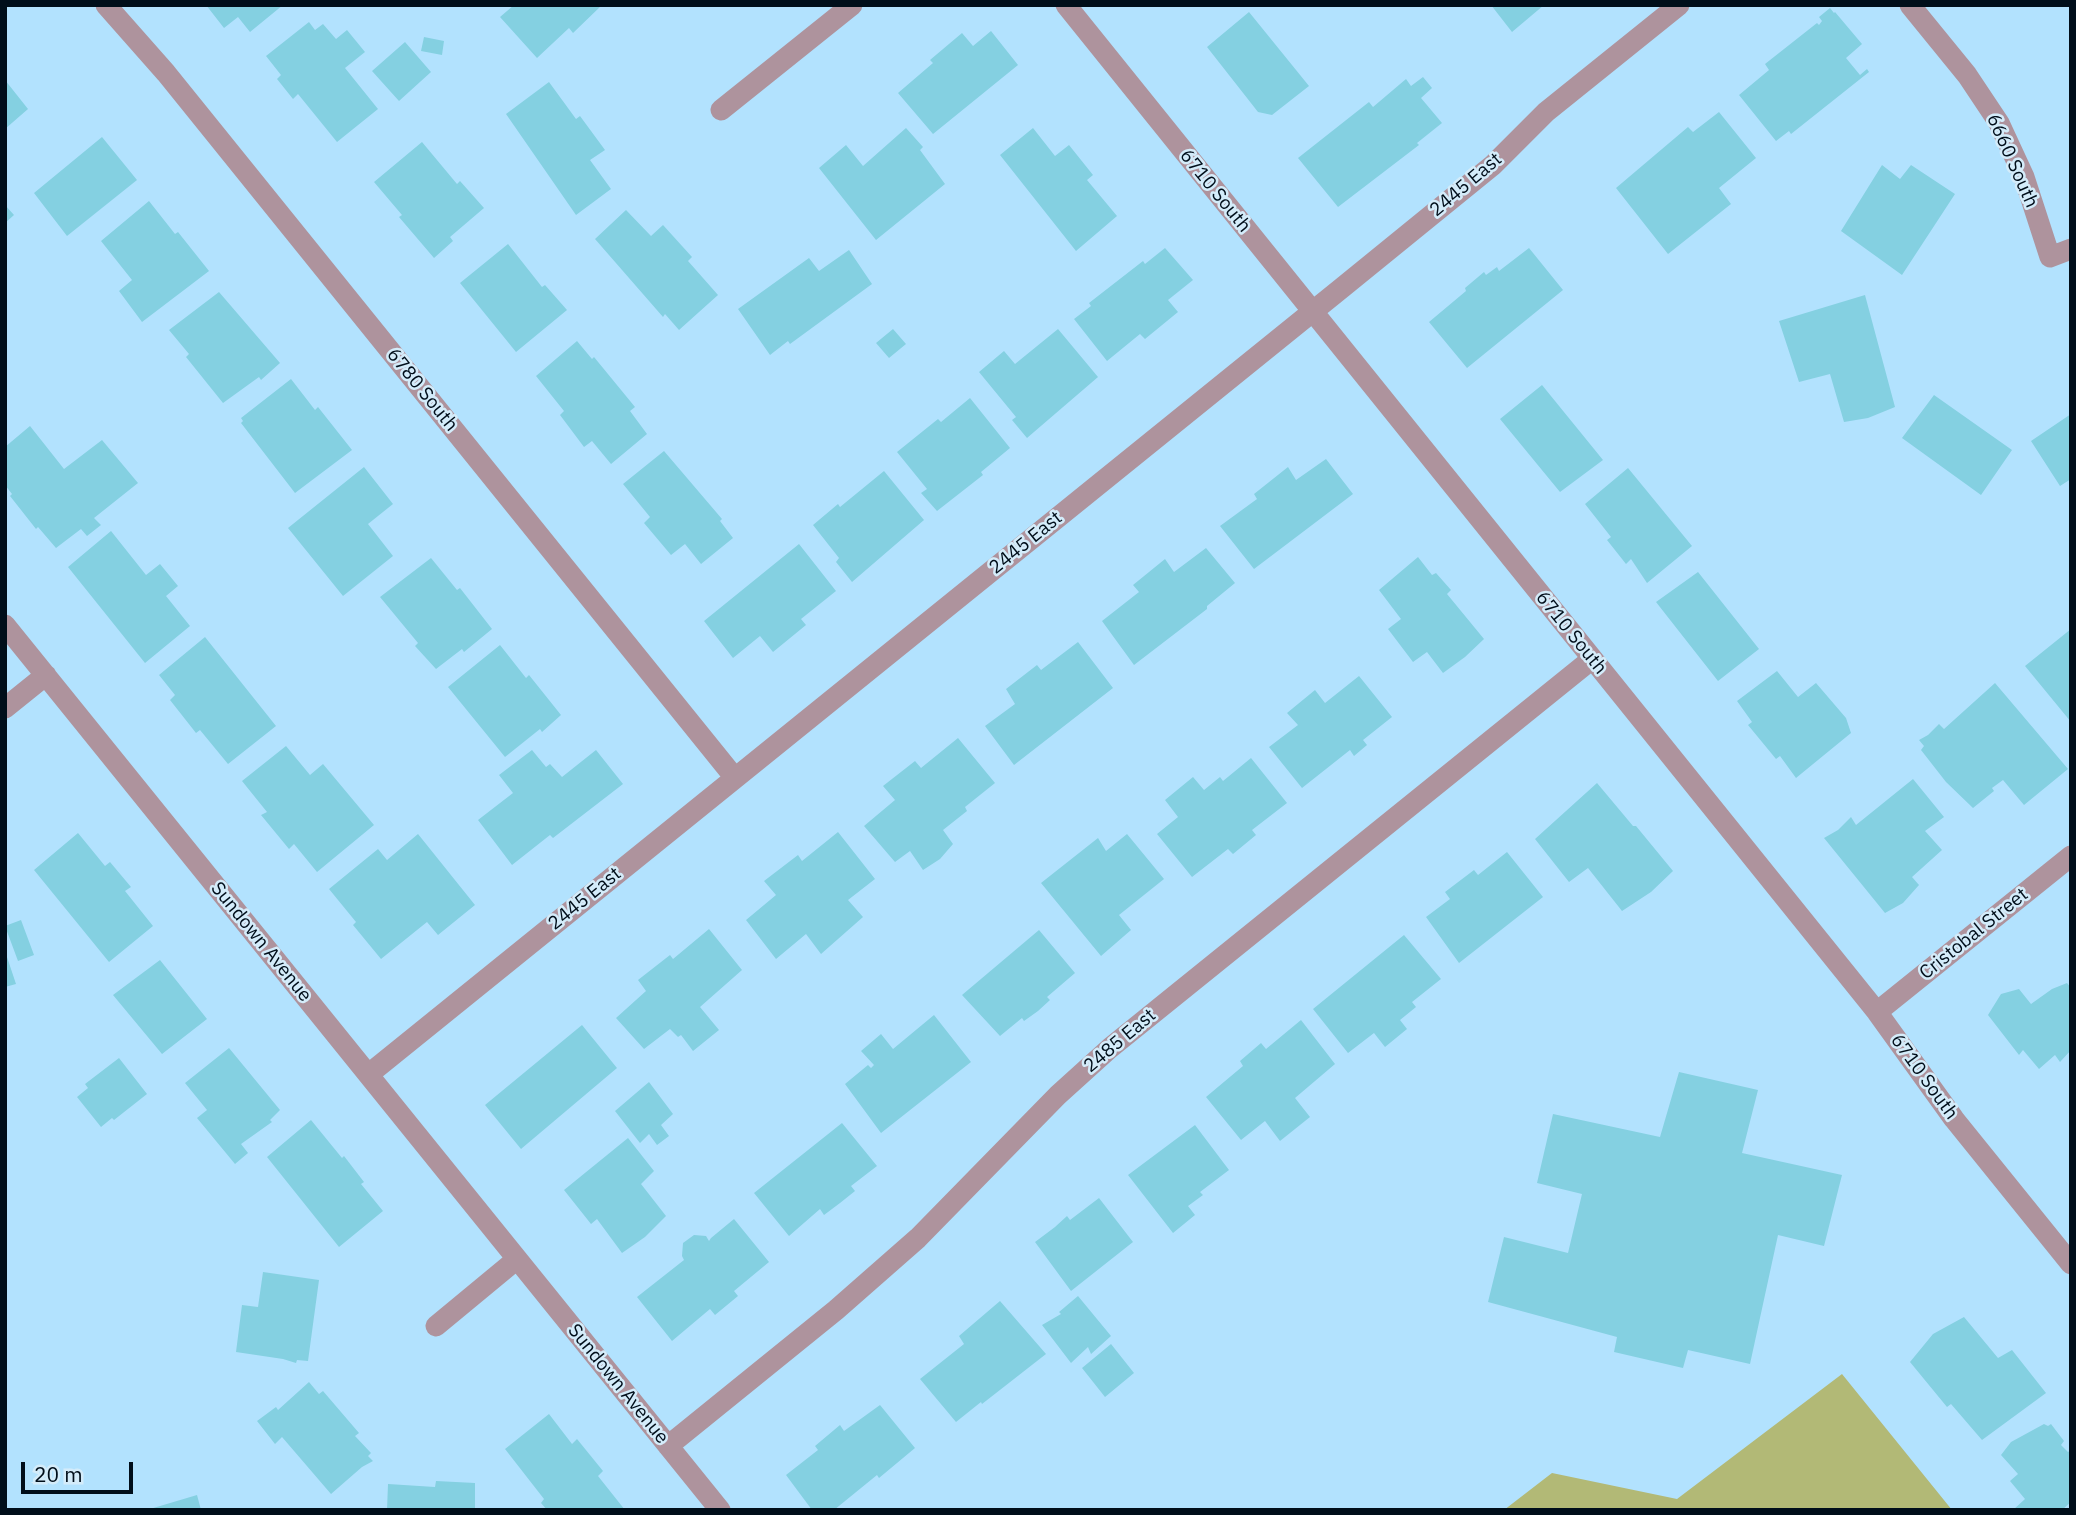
<!DOCTYPE html>
<html>
<head>
<meta charset="utf-8">
<style>
  body { margin:0 }
  #map { position:relative; width:2076px; height:1515px; overflow:hidden; background:#b2e2fe; font-family:"IBM Plex Sans",sans-serif }
  canvas { display:block }
  .frame { position:absolute; inset:0; border:7px solid #000e1a; pointer-events:none }
  .scale { position:absolute; left:21px; top:1462px; width:112px; height:32px; box-sizing:border-box; border:4px solid #000e1a; border-top:0; padding-left:9px; font-size:21px; line-height:24px; white-space:nowrap; color:#000e1a; -webkit-text-stroke:5px #d4ecfa; paint-order:stroke }
</style>
</head>
<body>
<div id="map">
<canvas width="2076" height="1515"></canvas>
<div class="frame"></div>
<div class="scale">20 m</div>
</div>
<script>
const context = document.querySelector('canvas').getContext('2d');
context.lineJoin = 'round';
function fill(path, color) {
  context.fillStyle = color;
  context.fill(path, 'evenodd');
}
function poly(rows) {
  const path = new Path2D();
  for (const r of rows) {
    path.moveTo(r[0], r[1]);
    for (let i = 2; i < r.length; i += 2) path.lineTo(r[i], r[i + 1]);
  }
  return path;
}
function strokePath(path, color, width, dash) {
  context.strokeStyle = color;
  context.lineWidth = width;
  context.lineCap = dash ? 'butt' : 'round';
  context.setLineDash(dash || []);
  context.stroke(path);
}
function drawText(font, color, halo, rows, align = 'center') {
  context.font = font + ' "IBM Plex Sans",sans-serif';
  context.lineWidth = 5;
  context.setLineDash([]);
  context.textBaseline = 'middle';
  context.strokeStyle = halo;
  context.fillStyle = color;
  for (const [text, x, y, turn = 0] of rows) {
    context.save();
    context.translate(x, y);
    context.rotate((+turn || 0) * Math.PI / 180);
    context.textAlign = isNaN(turn) ? turn : align;
    if (halo) context.strokeText(text, 0, 0);
    context.fillText(text, 0, 0);
    context.restore();
  }
}
fill(poly([
  [1842,1374,1952,1510,1504,1510,1552,1473,1677,1499]
]), '#b2b976');
fill(poly([
  [206,5,283,5,250,32,238,17,224,28],
  [514,5,602,5,573,33,569,28,537,58,500,17],
  [1491,5,1544,5,1512,32],
  [1830,8,1834,13,1835,12,1862,44,1846,58,1860,75,1867,69,1869,72,1791,134,1789,131,1776,141,1739,95,1769,70,1765,64,1817,23,1819,25,1822,21,1819,17],
  [1249,12,1309,86,1272,115,1258,112,1207,47],
  [309,22,315,30,323,24,336,39,347,30,365,52,345,68,378,109,337,142,298,94,293,99,277,79,281,75,266,56],
  [991,31,1018,65,933,134,898,93,933,63,930,60,962,33,973,46],
  [424,37,444,41,442,55,421,51],
  [405,42,431,72,399,101,372,71],
  [1423,77,1432,88,1421,98,1442,123,1417,143,1419,145,1338,207,1298,158,1369,102,1373,107,1406,79,1411,86],
  [5,80,28,109,5,129],
  [549,82,576,119,580,116,605,150,590,160,611,189,576,215,506,114],
  [1719,112,1756,158,1719,188,1731,204,1668,254,1616,188,1688,127,1693,132],
  [906,128,923,147,920,150,945,184,876,240,819,168,846,145,863,166],
  [1033,128,1055,156,1069,145,1093,175,1087,180,1117,216,1076,251,1000,155],
  [102,137,137,180,67,236,34,193],
  [422,142,457,184,460,181,484,208,450,237,453,241,434,258,399,217,402,215,374,182],
  [1882,165,1900,179,1911,165,1955,194,1902,275,1841,231],
  [149,201,175,234,178,232,209,271,142,322,119,291,132,280,101,241],
  [5,205,14,215,5,223],
  [626,210,651,236,663,225,692,257,688,261,718,295,679,330,665,314,663,317,595,239],
  [508,244,542,287,545,285,567,310,516,352,460,283],
  [1165,248,1193,280,1168,300,1178,312,1145,339,1140,334,1107,361,1074,319,1091,306,1089,303,1143,261,1145,264],
  [1529,248,1563,290,1467,368,1429,322,1466,291,1465,288,1484,272,1486,275,1497,267,1499,271],
  [849,250,872,284,790,344,788,341,770,355,738,309,809,258,819,271],
  [219,292,280,363,261,380,259,377,223,403,186,357,189,354,169,330],
  [1865,295,1895,407,1868,418,1844,422,1830,374,1799,382,1779,321],
  [893,329,906,344,889,358,876,343],
  [1058,329,1098,377,1027,438,1012,420,1016,417,979,372,1004,351,1015,364],
  [577,341,592,359,594,357,635,407,630,411,647,434,611,464,592,441,584,447,560,415,564,411,536,376],
  [291,379,315,410,318,407,352,450,295,493,241,423,243,421,241,418],
  [1542,385,1603,460,1560,492,1500,419],
  [1934,395,2012,450,1981,495,1902,438],
  [970,398,1010,448,981,472,983,475,937,511,921,493,927,489,897,452,938,419,941,422],
  [2071,414,2071,479,2060,486,2031,441],
  [30,426,64,469,102,440,138,483,94,518,101,525,87,536,81,529,56,548,38,527,36,529,10,496,12,494,5,485,5,447],
  [664,451,722,519,720,521,733,538,701,564,685,544,671,555,644,523,650,517,623,484],
  [1326,459,1353,494,1254,569,1220,526,1257,499,1254,494,1288,467,1296,480],
  [364,467,393,504,368,524,393,556,343,596,288,528],
  [1628,468,1692,546,1647,583,1631,559,1626,564,1607,540,1611,537,1585,504],
  [884,471,924,520,852,582,836,562,839,558,813,525,838,504,840,507],
  [111,531,146,575,160,564,178,586,166,596,190,626,145,663,68,567],
  [799,544,836,591,801,619,806,625,773,652,760,636,733,658,704,621],
  [1206,548,1235,583,1207,606,1207,609,1134,665,1102,621,1139,592,1133,585,1165,559,1174,572],
  [1418,557,1432,575,1436,573,1451,590,1447,594,1484,639,1465,657,1443,673,1427,652,1413,662,1388,629,1401,619,1379,590],
  [431,558,457,590,460,588,492,629,464,652,462,649,436,669,415,646,418,643,380,597],
  [1698,572,1759,649,1718,681,1656,602],
  [2071,629,2071,722,2025,666],
  [205,637,276,726,228,764,200,730,196,733,170,700,175,695,159,675],
  [1078,642,1113,688,1014,765,985,726,1015,704,1006,689,1037,665,1041,670],
  [500,645,526,678,529,675,561,715,542,732,540,729,505,757,448,687],
  [1777,671,1798,697,1816,683,1846,718,1851,733,1796,778,1780,756,1776,759,1748,725,1752,722,1737,701],
  [1359,676,1392,717,1363,740,1367,745,1354,756,1350,750,1302,788,1269,747,1298,725,1287,713,1315,690,1325,703],
  [1995,683,2068,769,2024,805,2003,780,1992,788,1994,791,1973,808,1946,782,1921,750,1924,746,1919,740,1928,735,1939,724,1944,729],
  [958,738,995,783,965,807,967,811,943,830,953,844,940,859,923,870,910,851,895,862,864,826,895,800,883,786,915,761,921,768],
  [286,746,310,775,323,764,374,825,317,872,294,844,289,849,261,815,267,812,242,781],
  [532,750,546,767,550,764,562,777,596,750,623,784,553,838,550,835,512,865,478,820,513,793,499,775],
  [1251,758,1287,803,1252,830,1256,835,1233,854,1228,849,1192,877,1157,834,1178,817,1165,800,1193,777,1204,790,1220,777,1223,781],
  [1913,779,1944,817,1925,831,1942,850,1912,877,1919,885,1903,903,1885,913,1824,838,1838,830,1851,817,1856,825],
  [1597,783,1633,826,1636,826,1673,871,1651,892,1622,911,1588,868,1569,882,1535,839],
  [838,832,875,879,848,900,863,917,821,954,806,934,776,959,746,920,776,895,764,881,798,855,802,861],
  [78,833,105,866,110,862,131,887,125,891,153,926,109,962,34,870],
  [418,834,475,905,438,935,427,922,381,959,353,925,356,922,329,889,378,849,387,860],
  [1127,834,1164,879,1119,915,1131,930,1101,956,1041,883,1098,838,1106,851],
  [1507,852,1543,897,1459,963,1426,917,1450,899,1445,892,1474,870,1478,875],
  [21,920,34,955,18,961,5,926],
  [709,929,742,970,700,1007,719,1030,693,1051,681,1035,678,1037,670,1029,644,1049,616,1018,646,991,638,980,670,955,673,959],
  [1039,930,1075,973,1047,997,1050,1000,1038,1011,1024,1021,1022,1018,1000,1036,962,995],
  [1404,935,1441,979,1412,1002,1416,1007,1400,1020,1407,1029,1385,1047,1374,1033,1348,1053,1313,1009],
  [6,954,16,984,5,987,5,955],
  [160,960,207,1019,162,1054,113,995],
  [2067,983,2071,988,2071,1050,2060,1062,2055,1055,2039,1069,2023,1050,2019,1055,1988,1015,2001,994,2019,989,2031,1004,2052,989],
  [934,1015,971,1062,881,1133,845,1084,868,1065,871,1068,874,1065,861,1051,881,1034,893,1049],
  [1301,1020,1335,1064,1295,1098,1310,1117,1280,1141,1265,1121,1241,1140,1206,1097,1243,1066,1240,1061,1261,1043,1266,1049],
  [582,1025,617,1068,521,1149,485,1105],
  [229,1048,280,1110,270,1120,272,1122,241,1144,248,1153,235,1164,197,1118,207,1110,185,1083],
  [119,1058,147,1094,114,1120,112,1118,101,1127,77,1097,88,1088,85,1084],
  [1679,1072,1758,1090,1742,1153,1842,1175,1824,1246,1778,1235,1750,1364,1688,1350,1683,1368,1614,1352,1617,1337,1488,1302,1504,1237,1568,1253,1582,1194,1537,1183,1553,1114,1660,1137],
  [649,1082,673,1114,661,1125,669,1136,657,1145,649,1134,640,1143,615,1111],
  [311,1120,342,1158,344,1156,364,1182,361,1184,383,1211,339,1247,267,1157],
  [842,1123,877,1166,851,1186,855,1191,840,1203,824,1215,820,1209,789,1236,754,1193],
  [1195,1125,1229,1170,1200,1192,1203,1195,1188,1206,1195,1215,1173,1233,1128,1175],
  [628,1138,654,1171,641,1184,666,1216,645,1237,622,1253,597,1219,591,1224,564,1190],
  [1099,1198,1133,1242,1071,1291,1035,1242,1055,1227,1067,1216,1070,1220],
  [734,1219,769,1262,734,1291,738,1296,715,1315,710,1309,672,1341,637,1297,684,1260,682,1256,683,1243,694,1235,706,1236,709,1241,711,1238],
  [263,1272,319,1280,308,1361,297,1360,296,1363,283,1359,236,1352,242,1305,258,1307],
  [1078,1296,1111,1336,1091,1354,1088,1347,1071,1363,1042,1325,1061,1314,1059,1312],
  [1000,1301,1046,1354,982,1404,981,1402,956,1422,920,1379,964,1344,959,1336],
  [1964,1317,1998,1358,2012,1350,2046,1393,1982,1440,1951,1404,1947,1407,1910,1362,1933,1334],
  [1111,1344,1134,1373,1105,1397,1082,1368],
  [309,1382,319,1394,323,1391,359,1433,355,1436,371,1453,368,1456,373,1461,362,1467,331,1494,282,1437,275,1444,257,1421,276,1407,278,1410],
  [880,1405,915,1448,879,1478,877,1475,834,1510,812,1510,786,1475,818,1450,815,1446,840,1425,844,1431],
  [549,1414,572,1444,577,1439,603,1471,598,1476,625,1510,547,1510,541,1503,544,1499,505,1449],
  [2044,1424,2048,1426,2051,1424,2064,1441,2061,1445,2068,1452,2071,1450,2071,1502,2062,1510,2013,1510,2025,1499,2010,1481,2018,1474,2001,1455,2011,1442],
  [436,1481,475,1483,475,1510,387,1510,388,1484,435,1487],
  [197,1495,201,1510,150,1510,150,1509]
]), '#84d0e1');
strokePath(poly([
  [106,5,166,73,735,778],
  [1066,5,1877,1012,1954,1119,2071,1264],
  [1910,5,1967,75,1999,123,2024,177,2050,257,2071,249],
  [721,110,852,5],
  [5,625,720,1510],
  [5,708,46,675],
  [1877,1012,2071,856],
  [369,1074,1343,287,1493,165,1546,112,1679,5],
  [436,1326,517,1259],
  [668,1446,836,1310,918,1238,1058,1095,1110,1048,1592,659]
]), '#ae939d', 21);
drawText('19px', '#000e1a', '#d4ecfa', [
  ["6660 South",2012,161,66],
  ["2445 East",1466,185,-40],
  ["6710 South",1215,191,51],
  ["6780 South",422,390,51],
  ["2445 East",1026,543,-39],
  ["6710 South",1571,633,51],
  ["2445 East",585,899,-39],
  ["Cristobal Street",1974,934,-39],
  ["Sundown Avenue",261,942,51],
  ["2485 East",1120,1041,-40],
  ["6710 South",1924,1077,54],
  ["Sundown Avenue",618,1384,51]
]);
</script>
</body>
</html>
